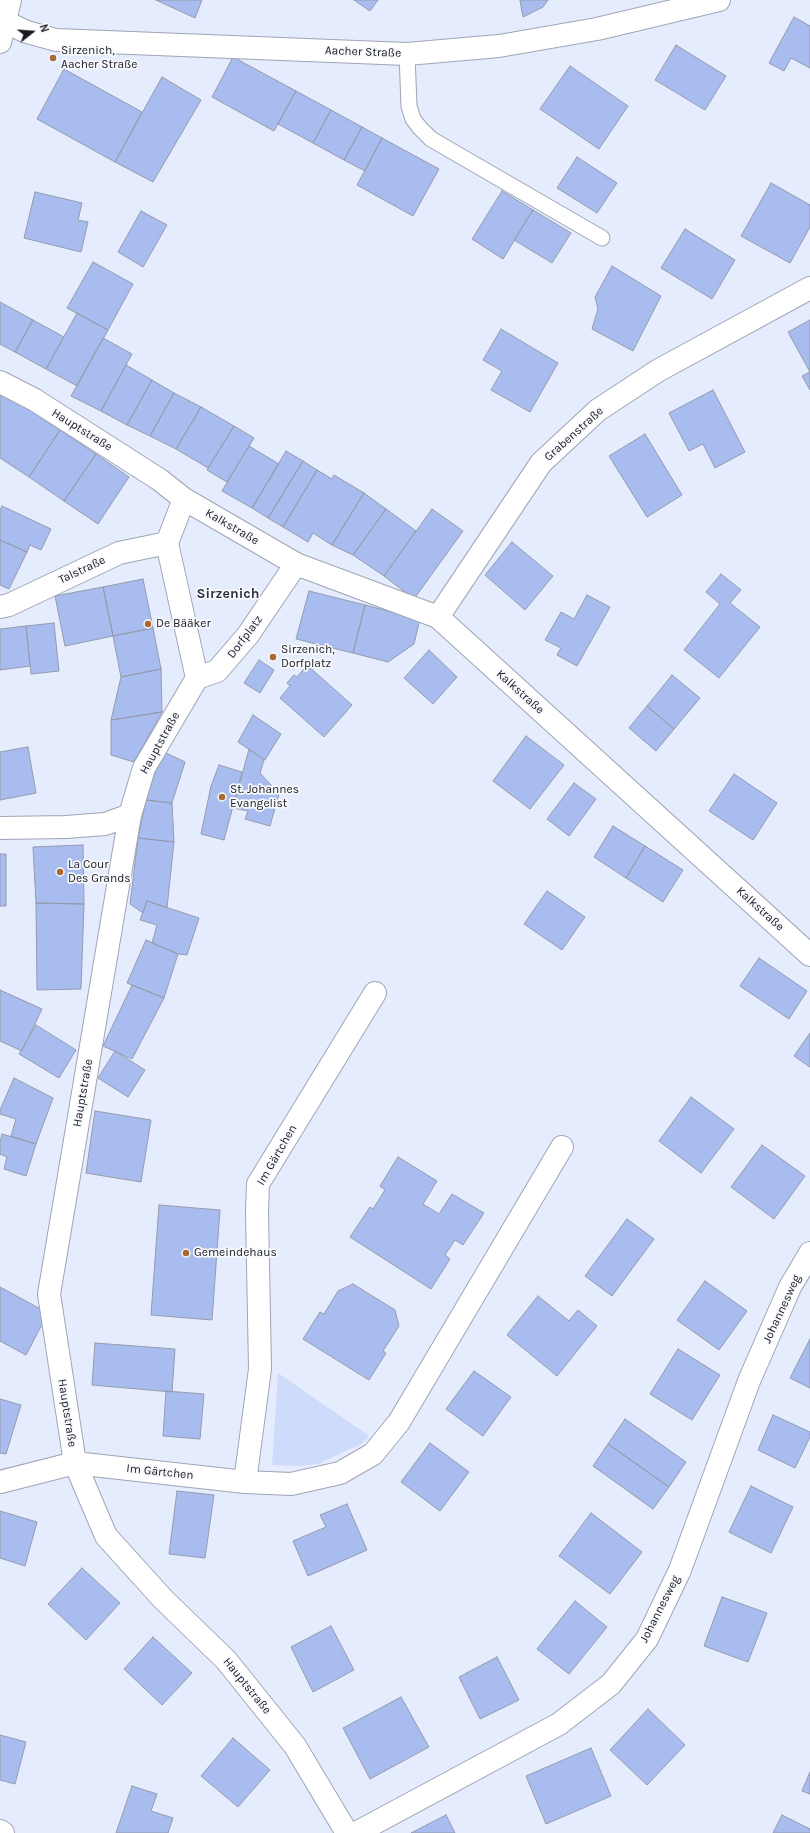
<!DOCTYPE html>
<html>
<head>
<meta charset="utf-8">
<style>
  body { margin:0 }
  #map { position:relative; width:810px; height:1833px; overflow:hidden; background:#e5ecfd; font-family:Karla,sans-serif }
  canvas { display:block }
  .north { position:absolute; left:12px; top:12px; width:40px; height:40px; -webkit-text-stroke:3px #f7f9fd; paint-order:stroke; rotate:73deg; font-size:11px; font-weight:700; line-height:16px; text-align:center; color:#181a20 }
  .north::after { content:''; display:block; margin:auto; width:14px; height:18px; background:#181a20; clip-path:polygon(50% 0,100% 100%,50% 72%,0 100%) }
</style>
</head>
<body>
<div id="map">
<canvas width="810" height="1833"></canvas>
<div class="north">N</div>
</div>
<script>
const context = document.querySelector('canvas').getContext('2d');
context.lineJoin = 'round';
function fill(path, color) {
  context.fillStyle = color;
  context.fill(path, 'evenodd');
}
function poly(rows) {
  const path = new Path2D();
  for (const r of rows) {
    path.moveTo(r[0], r[1]);
    for (let i = 2; i < r.length; i += 2) path.lineTo(r[i], r[i + 1]);
  }
  return path;
}
function strokePath(path, color, width, dash) {
  context.strokeStyle = color;
  context.lineWidth = width;
  context.lineCap = dash ? 'butt' : 'round';
  context.setLineDash(dash || []);
  context.stroke(path);
}
function drawText(font, color, halo, rows, align = 'center') {
  context.font = font + ' Karla,sans-serif';
  context.lineWidth = 3.5;
  context.setLineDash([]);
  context.textBaseline = 'middle';
  context.strokeStyle = halo;
  context.fillStyle = color;
  for (const [text, x, y, turn = 0] of rows) {
    context.save();
    context.translate(x, y);
    context.rotate((+turn || 0) * Math.PI / 180);
    context.textAlign = isNaN(turn) ? turn : align;
    if (halo) context.strokeText(text, 0, 0);
    context.fillText(text, 0, 0);
    context.restore();
  }
}
fill(poly([
  [278,1373,369,1436,361,1444,318,1464,299,1466,272,1465]
]), '#cedbfb');
const building = poly([
  [156,0,202,0,195,18,156,0],
  [354,0,378,0,370,11,354,0],
  [520,0,548,0,543,7,523,17,520,0],
  [794,17,810,26,810,68,791,58,784,71,769,63,794,17],
  [676,45,726,76,705,110,655,80,676,45],
  [233,57,296,91,274,131,212,97,233,57],
  [570,66,628,106,599,149,540,109,570,66],
  [64,69,142,112,115,162,37,119,64,69],
  [162,77,201,100,153,182,115,162,162,77],
  [296,91,331,110,313,143,278,124,296,91],
  [331,110,362,127,344,160,313,143,331,110],
  [362,127,382,138,365,171,344,160,362,127],
  [382,138,439,169,413,216,357,185,382,138],
  [577,157,617,183,597,213,557,188,577,157],
  [771,183,810,205,810,227,790,263,741,236,771,183],
  [502,191,533,210,503,259,472,239,502,191],
  [35,192,82,203,78,220,88,222,81,252,24,238,35,192],
  [533,210,571,233,552,263,514,240,533,210],
  [141,211,167,225,143,267,118,252,141,211],
  [685,229,735,260,712,299,661,268,685,229],
  [93,262,133,284,108,330,67,308,93,262],
  [612,266,661,296,633,351,592,329,598,309,595,297,612,266],
  [0,302,33,320,15,352,0,344,0,302],
  [77,313,108,330,77,386,46,369,77,313],
  [33,320,64,337,46,369,15,352,33,320],
  [810,320,810,372,788,332,810,320],
  [501,329,558,363,530,412,491,390,502,371,483,360,501,329],
  [103,338,132,354,101,411,71,396,103,338],
  [126,365,152,380,127,425,101,411,126,365],
  [810,372,810,390,802,376,810,372],
  [152,380,174,393,150,436,127,425,152,380],
  [0,390,60,430,29,477,0,458,0,390],
  [713,390,745,452,715,468,703,444,689,451,669,413,713,390],
  [174,393,201,407,176,449,150,436,174,393],
  [201,407,234,426,208,468,176,449,201,407],
  [234,426,254,438,227,482,207,470,234,426],
  [60,430,96,454,64,501,29,477,60,430],
  [645,434,682,495,647,517,609,456,645,434],
  [249,446,279,464,252,508,222,491,249,446],
  [286,451,303,461,268,518,252,508,286,451],
  [96,454,129,477,98,524,64,501,96,454],
  [303,461,317,470,283,527,268,518,303,461],
  [317,470,332,479,334,475,364,493,332,545,313,533,308,542,283,527,317,470],
  [364,493,386,509,353,555,332,545,364,493],
  [2,506,51,529,41,550,30,545,27,552,0,540,0,510,2,506],
  [386,509,416,531,384,576,353,555,386,509],
  [432,509,463,531,414,599,384,576,432,509],
  [0,540,27,552,9,589,0,585,0,540],
  [512,542,553,576,525,610,485,575,512,542],
  [721,574,741,590,730,603,760,627,719,678,684,650,720,604,706,592,721,574],
  [143,579,153,628,113,636,103,587,143,579],
  [103,587,113,636,65,646,55,596,103,587],
  [309,591,365,605,353,653,296,639,309,591],
  [587,595,610,607,577,666,557,655,561,648,545,640,561,612,574,619,587,595],
  [365,605,420,619,414,644,388,662,353,653,365,605],
  [54,623,59,671,31,674,26,626,54,623],
  [26,626,30,666,0,670,0,629,26,626],
  [153,628,161,669,121,677,113,636,153,628],
  [429,650,457,677,433,704,404,678,429,650],
  [259,660,274,670,260,693,244,683,259,660],
  [307,665,352,705,324,737,280,698,290,686,287,683,294,675,297,677,307,665],
  [161,669,162,712,111,720,121,677,161,669],
  [672,675,700,698,674,729,647,706,672,675],
  [647,706,674,729,656,751,629,728,647,706],
  [162,712,134,762,111,755,111,720,162,712],
  [253,715,281,734,265,760,238,742,253,715],
  [526,736,564,765,530,809,493,781,526,736],
  [28,747,36,793,0,800,0,752,28,747],
  [249,749,264,760,260,773,279,794,270,826,245,819,248,811,233,808,249,749],
  [162,751,185,762,172,803,146,800,162,751],
  [219,765,242,772,224,840,201,834,211,786,219,765],
  [734,774,777,803,753,840,709,811,734,774],
  [574,783,596,799,569,836,547,819,574,783],
  [146,800,172,803,174,842,138,838,146,800],
  [613,826,645,846,626,878,594,857,613,826],
  [138,838,174,842,167,908,147,901,143,913,130,904,138,838],
  [83,845,84,904,36,903,33,847,83,845],
  [645,846,683,870,663,902,626,878,645,846],
  [0,854,6,854,6,906,0,906,0,854],
  [547,891,585,917,562,950,524,924,547,891],
  [147,901,199,918,187,955,178,954,152,943,157,925,140,920,147,901],
  [36,903,84,904,81,989,37,990,36,903],
  [146,940,178,954,164,998,127,983,146,940],
  [759,958,807,991,789,1019,740,986,759,958],
  [132,985,164,998,132,1059,103,1046,132,985],
  [0,990,42,1009,22,1051,0,1041,0,990],
  [36,1025,76,1050,59,1078,19,1054,36,1025],
  [810,1033,810,1067,794,1056,810,1033],
  [115,1051,145,1070,128,1097,98,1078,115,1051],
  [14,1078,53,1098,36,1144,11,1136,16,1119,0,1114,0,1110,14,1078],
  [691,1097,734,1129,701,1173,659,1141,691,1097],
  [95,1111,151,1120,141,1182,86,1173,95,1111],
  [2,1134,36,1144,26,1176,4,1169,7,1157,0,1154,0,1142,2,1134],
  [762,1145,805,1176,774,1219,731,1187,762,1145],
  [398,1157,437,1181,423,1204,439,1214,452,1194,484,1213,463,1245,455,1240,445,1255,450,1259,431,1289,350,1237,370,1207,373,1209,385,1190,380,1186,398,1157],
  [159,1205,220,1210,212,1320,151,1315,159,1205],
  [627,1219,654,1239,612,1296,585,1276,627,1219],
  [705,1281,747,1311,719,1350,677,1320,705,1281],
  [353,1284,395,1310,399,1326,383,1351,386,1353,369,1380,303,1339,320,1312,324,1314,338,1291,353,1284],
  [0,1287,48,1313,26,1355,0,1341,0,1287],
  [538,1296,569,1321,578,1310,597,1326,557,1376,507,1335,538,1296],
  [810,1339,810,1388,790,1378,810,1339],
  [95,1343,175,1349,172,1392,92,1385,95,1343],
  [678,1349,720,1375,692,1420,650,1394,678,1349],
  [474,1371,511,1397,483,1436,446,1409,474,1371],
  [166,1391,204,1394,200,1439,163,1436,166,1391],
  [0,1399,21,1405,6,1454,0,1453,0,1399],
  [773,1415,810,1432,810,1437,795,1468,758,1450,773,1415],
  [625,1419,686,1462,669,1487,608,1444,625,1419],
  [430,1443,469,1472,440,1511,401,1482,430,1443],
  [608,1444,669,1487,653,1509,593,1466,608,1444],
  [751,1486,793,1507,771,1553,729,1532,751,1486],
  [177,1491,214,1495,205,1558,169,1554,177,1491],
  [347,1504,367,1550,308,1576,293,1541,326,1527,320,1515,347,1504],
  [0,1511,37,1522,25,1566,0,1558,0,1511],
  [591,1513,642,1552,610,1594,559,1556,591,1513],
  [82,1568,120,1603,86,1640,48,1604,82,1568],
  [722,1597,767,1613,748,1662,704,1646,722,1597],
  [575,1601,607,1627,569,1674,537,1649,575,1601],
  [331,1626,354,1670,313,1692,291,1647,331,1626],
  [153,1637,192,1673,162,1705,124,1669,153,1637],
  [497,1657,519,1700,480,1719,459,1677,497,1657],
  [401,1697,429,1747,370,1779,343,1728,401,1697],
  [648,1709,685,1745,647,1785,610,1750,648,1709],
  [0,1735,26,1742,15,1784,0,1780,0,1735],
  [233,1738,270,1770,238,1807,201,1776,233,1738],
  [591,1748,611,1796,546,1824,526,1776,591,1748],
  [810,1772,810,1794,802,1791,810,1772],
  [132,1786,157,1794,151,1811,173,1818,168,1833,116,1833,132,1786],
  [446,1815,455,1833,411,1833,446,1815],
  [782,1815,810,1829,810,1833,773,1833,782,1815]
]);
fill(building, '#a8bcef');
strokePath(building, '#949bab', 1);
const lane = poly([
  [407,54,409,106,413,119,420,128,431,139,602,238]
]);
const street = poly([
  [5,22,27,32,56,40,407,54,499,46,597,29,719,0],
  [0,42,10,0],
  [0,382,35,400,160,480,184,499,296,564,438,617,810,955],
  [184,499,167,543,197,678,144,768,130,815,49,1294,75,1463,106,1536,163,1599,226,1660,295,1746,347,1833],
  [0,607,9,605,119,553,167,543],
  [438,617,541,463,598,410,659,370,810,288],
  [197,678,217,671,248,635,296,564],
  [0,828,66,827,105,824,130,815],
  [0,1482,75,1463,245,1482,291,1484,340,1473,373,1454,399,1422,562,1147],
  [245,1482,260,1369,257,1212,258,1184,375,993],
  [0,1831,3,1833],
  [356,1833,559,1724,611,1684,647,1639,680,1570,749,1381,790,1287,810,1253]
]);
strokePath(lane, '#9fa5b6', 17);
strokePath(street, '#9fa5b6', 24);
strokePath(lane, '#fff', 15);
strokePath(street, '#fff', 22);
for (const [x, y, r, color] of [
  [53,58,4,"#a96932"],
  [148,624,4,"#a96932"],
  [273,657,4,"#a96932"],
  [222,797,4,"#a96932"],
  [60,872,4,"#a96932"],
  [186,1253,4,"#a96932"]
]) {
  const dot = new Path2D();
  dot.arc(x, y, r, 0, 2 * Math.PI);
  context.fillStyle = color;
  context.fill(dot);
  strokePath(dot, '#f7f9fd', 1.5);
}
drawText('12px', '#181a20', '#f7f9fd', [
  ["Sirzenich,",61,51],
  ["Aacher Straße",61,65],
  ["De Bääker",156,624],
  ["Sirzenich,",281,650],
  ["Dorfplatz",281,664],
  ["St. Johannes",230,790],
  ["Evangelist",230,804],
  ["La Cour",68,865],
  ["Des Grands",68,879],
  ["Gemeindehaus",194,1253]
], 'left');
drawText('12px', '#181a20', '#f7f9fd', [
  ["Aacher Straße",363,52,2],
  ["Hauptstraße",82,430,32],
  ["Grabenstraße",574,434,-42],
  ["Kalkstraße",232,527,30],
  ["Talstraße",82,570,-25],
  ["Dorfplatz",245,637,-53],
  ["Kalkstraße",520,692,42],
  ["Hauptstraße",160,743,-61],
  ["Kalkstraße",760,909,42],
  ["Hauptstraße",83,1093,-80],
  ["Im Gärtchen",277,1155,-60],
  ["Johannesweg",782,1309,-65],
  ["Hauptstraße",67,1413,81],
  ["Im Gärtchen",160,1472,6],
  ["Johannesweg",660,1609,-63],
  ["Hauptstraße",247,1686,51]
]);
drawText('bold 14px', '#2d323f', '#f7f9fd', [
  ["Sirzenich",228,594]
]);
</script>
</body>
</html>
